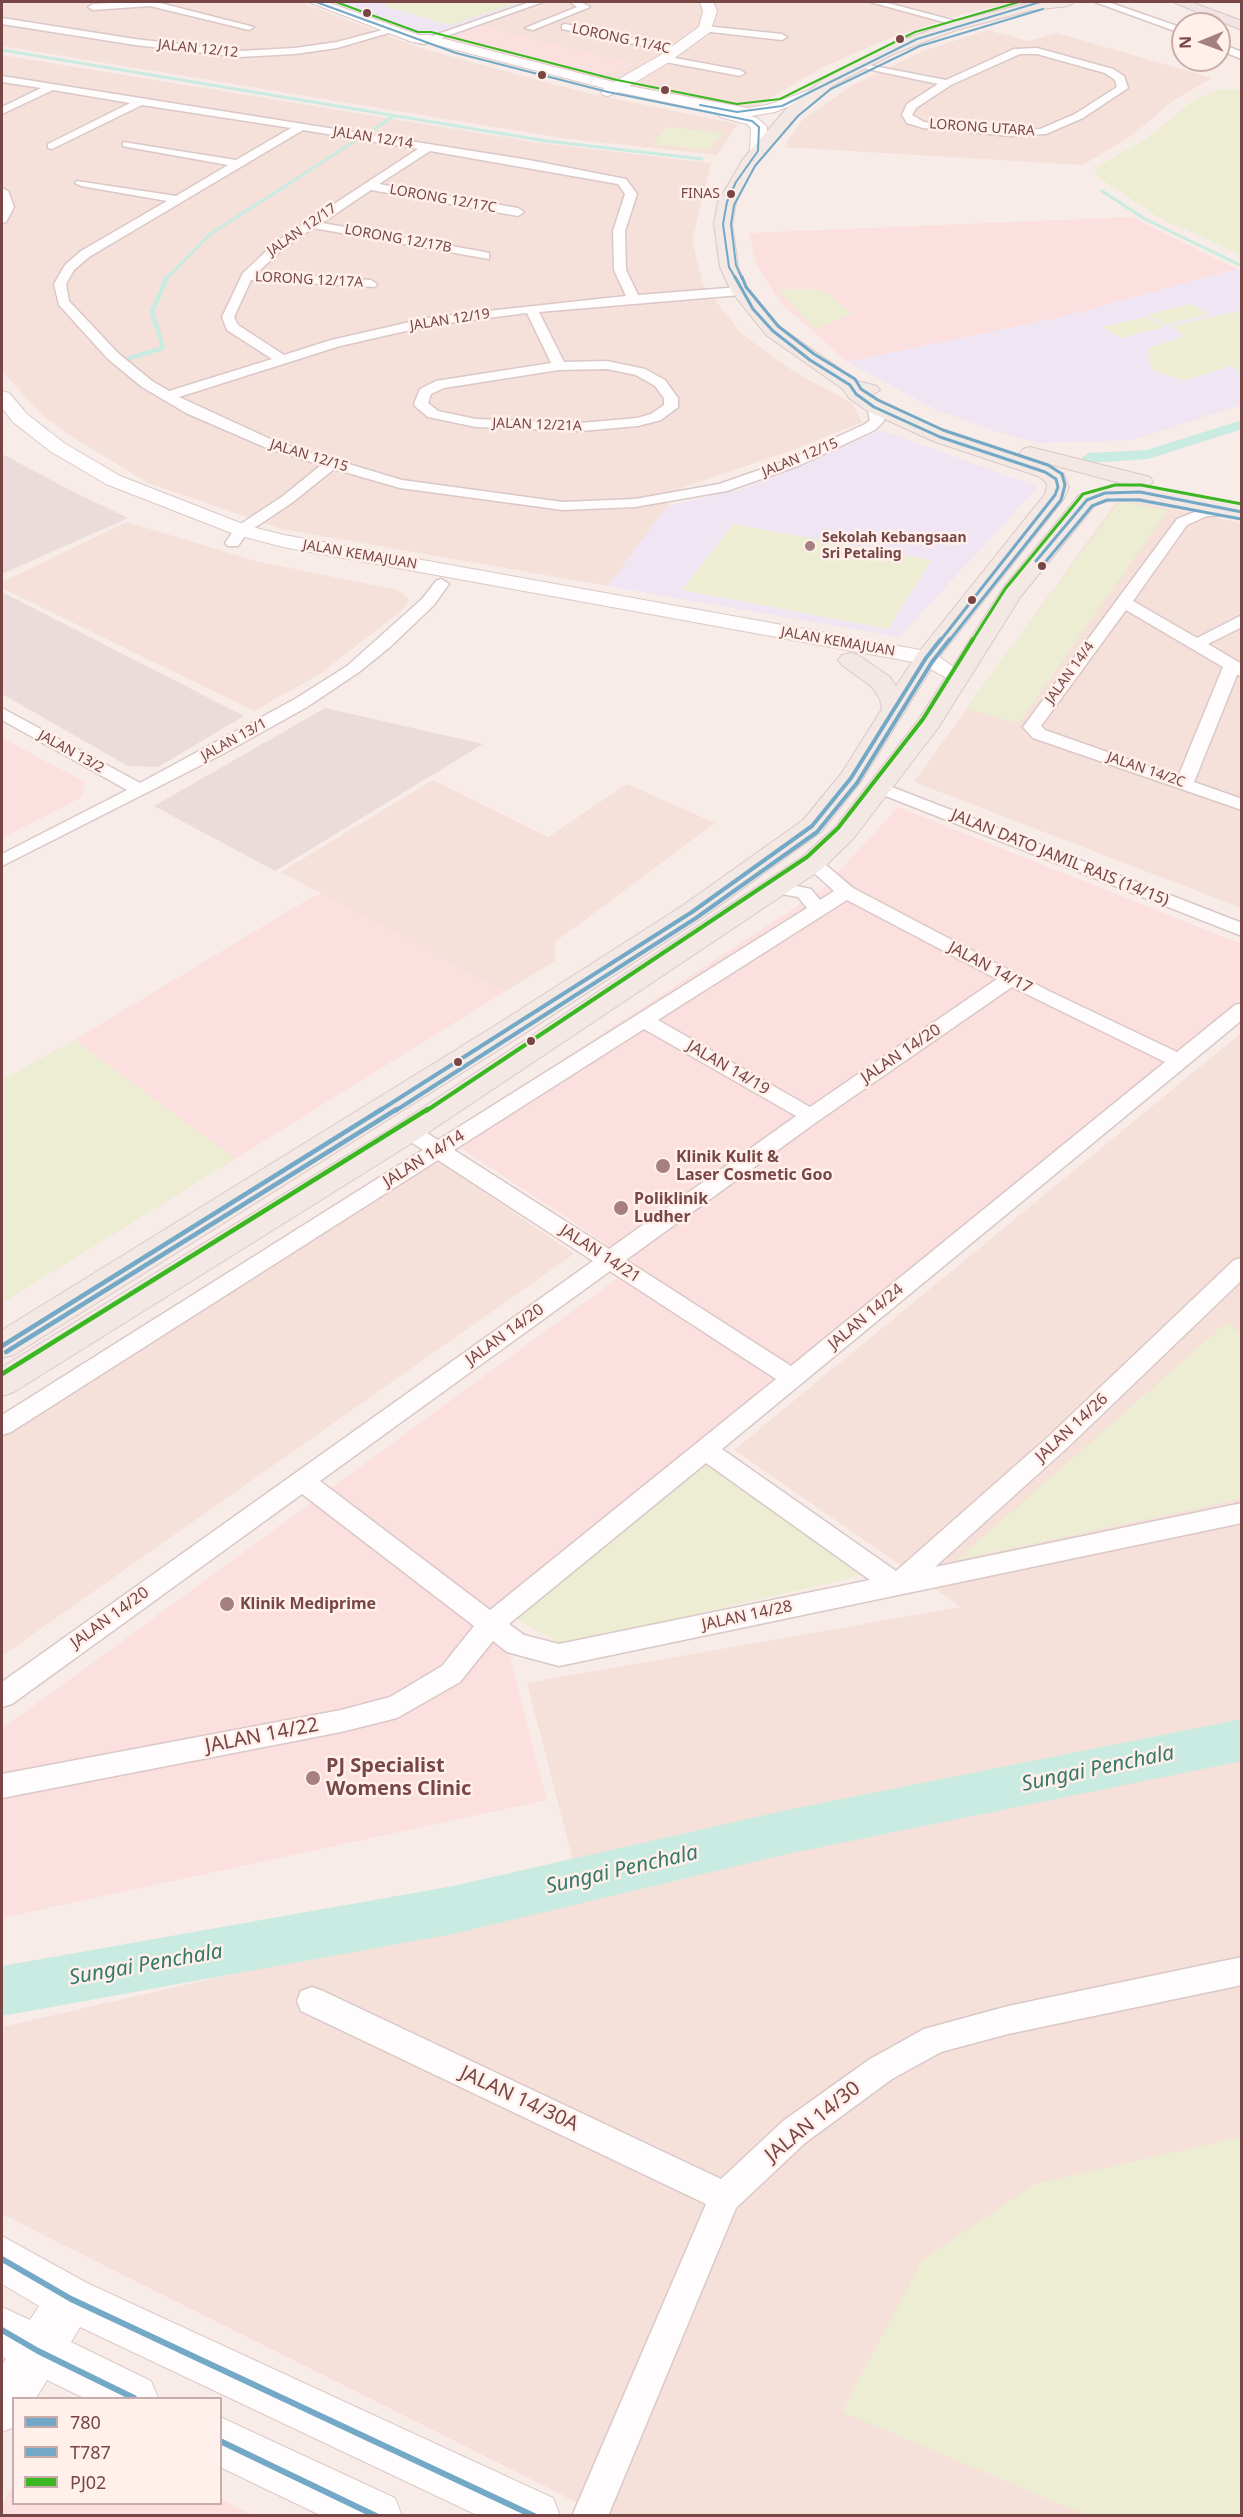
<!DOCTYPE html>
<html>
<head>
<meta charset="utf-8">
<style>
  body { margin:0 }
  #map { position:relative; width:1243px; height:2517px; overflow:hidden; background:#f8ece9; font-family:"Noto Sans",sans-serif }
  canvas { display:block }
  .frame { position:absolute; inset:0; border:3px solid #794646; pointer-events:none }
  .legend { position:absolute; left:12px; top:2397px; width:210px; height:108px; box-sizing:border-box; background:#fff0eb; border:2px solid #c9aca9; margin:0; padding:8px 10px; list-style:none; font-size:18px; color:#794646 }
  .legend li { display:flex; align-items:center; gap:12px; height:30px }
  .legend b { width:30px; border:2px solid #c9aca9 }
  .north { position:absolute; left:1171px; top:12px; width:60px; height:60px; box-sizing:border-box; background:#fff0eb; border:2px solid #c9aca9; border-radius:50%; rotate:269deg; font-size:16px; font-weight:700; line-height:24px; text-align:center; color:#794646 }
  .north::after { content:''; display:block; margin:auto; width:21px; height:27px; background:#a5807f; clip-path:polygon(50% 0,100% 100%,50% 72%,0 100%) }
</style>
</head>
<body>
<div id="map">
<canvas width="1243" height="2517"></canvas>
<div class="frame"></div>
<ul class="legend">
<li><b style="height:8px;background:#73a9c7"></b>780</li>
<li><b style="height:8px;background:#73a9c7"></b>T787</li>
<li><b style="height:8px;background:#3bb722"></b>PJ02</li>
</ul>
<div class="north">N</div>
</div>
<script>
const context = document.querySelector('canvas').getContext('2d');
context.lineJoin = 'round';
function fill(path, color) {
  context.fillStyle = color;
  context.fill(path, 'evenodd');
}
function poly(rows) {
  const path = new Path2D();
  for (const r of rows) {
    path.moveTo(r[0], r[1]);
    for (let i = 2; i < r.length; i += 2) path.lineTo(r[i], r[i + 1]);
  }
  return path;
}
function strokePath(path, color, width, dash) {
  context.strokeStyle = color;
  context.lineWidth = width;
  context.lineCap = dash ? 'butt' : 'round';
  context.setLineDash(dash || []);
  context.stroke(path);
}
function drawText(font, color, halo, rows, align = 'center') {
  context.font = font + ' "Noto Sans",sans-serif';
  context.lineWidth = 5;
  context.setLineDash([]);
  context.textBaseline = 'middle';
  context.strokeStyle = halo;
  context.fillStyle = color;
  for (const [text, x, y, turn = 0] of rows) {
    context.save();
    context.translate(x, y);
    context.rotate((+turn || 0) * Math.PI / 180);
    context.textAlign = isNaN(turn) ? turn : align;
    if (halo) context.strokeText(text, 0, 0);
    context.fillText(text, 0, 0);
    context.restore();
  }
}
fill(poly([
  [2,2,301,2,420,48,587,93,738,124,717,155,561,138,2,46],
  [547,2,1017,2,959,15,888,39,823,67,754,108,743,108,596,80,634,64,478,26],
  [987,30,1029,41,1057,33,1212,78,1173,101,1131,136,1083,165,784,147,802,120,851,86,923,51],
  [2,55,540,143,711,163,692,241,703,285,741,333,793,371,852,403,862,422,793,450,681,488,608,586,282,529,148,483,74,438,42,415,2,371],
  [1119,498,1241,523,1241,908,914,782],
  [127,522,256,561,397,590,406,596,409,601,402,610,320,674,254,711,2,588,2,582],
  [433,780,548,837,627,784,715,823,555,942,555,961,504,992,281,872],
  [1241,1033,1241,2515,602,2515,2,2214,2,2027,224,1976,583,1900,527,1683,961,1607,734,1450],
  [423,1150,574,1254,2,1656,2,1416]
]), '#f6e0da');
fill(poly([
  [478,26,635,64,596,80,439,41],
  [1132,217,1237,269,1062,317,847,362,780,302,757,266,749,233],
  [2,738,85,782,82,797,2,838],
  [898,807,1241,944,1241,1000,496,1604,547,1800,2,1918,2,1729,637,1264,444,1137,822,890],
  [322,894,504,992,235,1159,74,1040,310,898],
  [13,2484,14,2504,220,2504,221,2499,252,2515,2,2515,2,2504]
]), '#fce0e0');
fill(poly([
  [2,454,72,491,128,518,2,574],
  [2,592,244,716,158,767,128,766,2,694],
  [325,708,483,744,275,871,154,806]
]), '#ebdbda');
fill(poly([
  [339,2,531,2,425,37],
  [1237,269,1241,272,1241,405,1132,440,1040,443,995,431,937,410,847,362,1062,317],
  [881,430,1038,487,899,637,608,586,667,506,740,490]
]), '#efe5f3');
fill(poly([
  [389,2,520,2,450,25,384,6],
  [1221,89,1241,90,1241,255,1158,217,1095,175,1097,167,1149,137,1192,101],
  [667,127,723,133,709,150,653,144],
  [777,289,817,289,828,293,852,314,815,329],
  [1190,304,1209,314,1165,325,1146,315],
  [1241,311,1241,371,1230,366,1184,381,1152,370,1147,349,1184,336,1170,326],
  [1145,317,1164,327,1121,338,1102,327],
  [1120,501,1167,511,1019,723,965,709],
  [733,524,931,560,888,629,682,590],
  [74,1040,235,1159,2,1303,2,1080],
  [1226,1323,1241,1332,1241,1499,957,1560],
  [704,1462,863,1575,564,1645,514,1618],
  [1241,2137,1241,2515,1086,2515,842,2412,922,2260,1035,2184]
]), '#ecedd2');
strokePath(poly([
  [2,50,546,141,702,159],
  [368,133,392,117],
  [1102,191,1145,219,1242,266],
  [166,279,209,235,358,139]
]), '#c9ebe1', 3);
strokePath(poly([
  [130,358,163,348,152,312,167,277]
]), '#c9ebe1', 4.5);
fill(poly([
  [1242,420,1242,429,1148,459,1089,463,1081,458,1089,453,1147,450,1242,420]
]), '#c9ebe1');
fill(poly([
  [1242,1719,1242,1761,787,1854,453,1934,2,2016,2,1966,453,1886,787,1810,1242,1719]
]), '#c9ebe1');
const street = poly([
  [130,2,156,2,254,27,249,30,150,6,93,10,88,7,93,4,130,2],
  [530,2,543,2,424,44,415,42,530,2],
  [570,2,581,2,590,7,533,30,525,28,577,7,570,2],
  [870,2,884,2,967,24,962,27,870,2],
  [1095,2,1108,2,1183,28,1183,34,1095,2],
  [2,18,135,39,239,51,295,48,337,42,394,27,399,30,337,48,295,54,239,57,135,45,2,24,2,18],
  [565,24,677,47,682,50,677,53,562,29,562,25,565,24],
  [705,26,782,34,787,37,782,40,702,31,700,29,705,26],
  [1219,43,1242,52,1242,59,1219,50,1219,43],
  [1037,48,1113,69,1124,76,1128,88,1083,118,1046,134,1011,136,923,128,907,123,902,115,907,104,938,84,853,66,858,63,946,80,1014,49,1037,48],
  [1020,54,1037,54,1105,73,1115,80,1117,87,1075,114,1040,129,1011,130,924,122,912,115,916,108,951,85,1020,54],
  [664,56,740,70,745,73,740,76,660,61,660,57,664,56],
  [2,76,529,160,626,179,637,194,625,231,626,270,638,295,740,287,746,291,740,295,539,312,564,362,607,361,645,369,665,380,678,398,678,407,661,420,638,426,581,431,476,427,428,417,416,407,414,404,420,389,436,381,551,363,527,313,432,325,340,346,179,397,279,443,402,480,563,502,635,499,719,484,788,460,865,424,870,420,867,407,869,404,879,404,885,415,884,421,875,430,798,466,727,491,635,507,563,510,400,488,334,469,293,502,247,533,238,546,228,546,225,543,236,527,283,496,321,465,269,449,186,413,142,387,108,359,59,305,54,284,65,265,81,251,167,201,81,186,75,183,77,181,176,196,228,165,127,147,123,146,123,142,236,160,291,128,142,105,52,149,48,148,48,144,130,103,53,90,2,114,2,107,41,88,2,82,2,76],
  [303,130,418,149,276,242,243,273,222,317,227,330,272,359,169,391,152,381,118,353,69,301,66,284,74,270,89,257,303,130],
  [430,151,618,184,625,194,613,231,614,270,626,296,432,317,331,340,284,355,238,325,234,317,251,280,375,287,377,284,371,280,257,273,284,248,313,228,489,259,489,253,485,252,322,223,371,190,518,216,524,212,518,208,379,184,430,151],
  [607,369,636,375,655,386,664,398,664,405,651,414,637,418,581,423,476,419,438,411,428,403,431,394,444,388,559,370,607,369],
  [2,188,8,191,14,207,6,222,2,223,2,188],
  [1242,507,1242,515,1207,516,1187,525,1133,601,1197,638,1242,615,1242,627,1208,644,1242,664,1242,676,1237,675,1194,782,1242,799,1242,810,1033,738,1023,727,1177,519,1205,508,1242,507],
  [1126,610,1223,667,1178,777,1045,730,1041,726,1126,610],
  [441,579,449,584,434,605,390,647,359,672,307,707,221,755,2,866,2,854,127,790,2,720,2,708,140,783,295,699,347,666,422,599,436,581,441,579],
  [879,782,1242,923,1242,936,873,791,870,787,873,783,879,782],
  [812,857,819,859,853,888,1049,991,1177,1052,1235,1005,1242,1003,1242,1020,722,1449,896,1571,1049,1436,1234,1260,1242,1258,1242,1280,1067,1448,935,1567,1242,1503,1242,1523,559,1666,507,1652,493,1641,460,1682,397,1718,341,1732,2,1798,2,1774,341,1710,390,1697,442,1666,474,1626,302,1494,12,1704,2,1707,2,1682,593,1261,438,1160,11,1432,2,1435,2,1415,423,1150,402,1136,398,1131,402,1126,416,1126,438,1140,807,908,798,897,770,892,768,888,770,884,777,882,811,889,820,900,834,891,803,863,812,857],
  [847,900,997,979,810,1107,658,1020,847,900],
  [1012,987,1165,1062,791,1366,626,1260,818,1121,1012,987],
  [644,1029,796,1116,609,1249,454,1150,644,1029],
  [610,1271,776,1379,490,1610,320,1481,610,1271],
  [706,1463,870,1580,559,1644,524,1635,509,1624,706,1463],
  [1242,1957,1242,1985,1008,2034,941,2052,892,2079,805,2143,736,2208,608,2516,572,2516,706,2204,301,2011,297,2001,301,1991,312,1987,323,1991,721,2179,783,2121,870,2059,924,2029,1008,2006,1242,1957]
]);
const secondary = poly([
  [309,2,327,2,419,35,429,35,614,82,659,56,699,27,703,11,700,2,713,2,717,11,710,32,669,62,629,86,748,108,767,105,813,89,820,93,775,112,751,116,757,118,767,127,766,151,758,156,750,151,751,128,747,124,720,117,718,113,618,92,608,96,603,95,601,92,604,88,429,43,412,42,309,2],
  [2,391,9,393,27,414,64,443,120,476,248,526,284,535,926,651,934,653,959,671,955,676,947,678,919,663,283,547,234,534,106,484,50,451,13,422,2,408,2,391],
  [2,2236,87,2283,553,2498,560,2516,479,2516,80,2327,71,2342,151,2381,158,2398,84,2398,47,2380,36,2398,14,2398,14,2427,2,2432,2,2365,6,2359,2,2356,2,2307,30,2320,39,2306,2,2284,2,2236],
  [220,2417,395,2498,402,2516,322,2516,220,2467,220,2417]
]);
const primary = poly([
  [1032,2,1075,2,1068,6,1032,10,956,30,895,53,832,86,799,114,755,165,736,202,732,224,738,267,748,289,780,327,857,381,877,386,880,390,871,396,881,403,947,433,1052,468,1064,474,1069,487,1063,500,936,661,860,783,821,832,702,918,516,1039,14,1355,2,1358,2,1330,496,1025,682,906,803,820,841,774,882,709,880,699,872,687,842,665,838,660,842,655,850,653,858,655,890,677,896,686,918,653,1045,494,1047,487,1046,482,1038,476,933,441,867,411,849,398,843,389,766,335,731,291,720,267,714,224,718,202,743,159,787,108,822,80,885,47,946,24,1032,2],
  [1030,447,1150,477,1153,482,1147,487,1242,505,1242,518,1140,498,1117,498,1095,505,1021,596,938,728,853,839,822,869,420,1138,14,1392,2,1396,2,1367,398,1124,802,857,835,827,919,719,1003,588,1079,495,1116,486,1131,486,1023,457,1020,453,1023,449,1030,447]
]);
const highway = poly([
  [1173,2,1191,2,1242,21,1242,30,1173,2]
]);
strokePath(street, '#dac8c7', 3);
strokePath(secondary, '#dcc9c7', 2);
strokePath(primary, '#dac8c8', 2);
strokePath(highway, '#dac8c8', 2);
fill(street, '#fefcfc');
fill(secondary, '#fefcfc');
fill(primary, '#f3e8e4');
fill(highway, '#f2e4e4');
strokePath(poly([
  [316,2,456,53,608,92,752,121,759,127,758,151,736,182,727,202,723,224,729,267,736,279],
  [700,105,737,112,782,106,917,39,1040,2]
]), '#73a9c7', 2);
strokePath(poly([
  [735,277,753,309,773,331,810,360,850,385,856,394,874,407,940,437,1045,472,1056,479,1058,487,1055,495,940,641],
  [1036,561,1087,500,1105,493,1140,492,1242,512]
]), '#73a9c7', 3);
strokePath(poly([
  [379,1111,692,912,812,826,851,778,926,658,941,639]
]), '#73a9c7', 4);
strokePath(poly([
  [2,1346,382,1109]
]), '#73a9c7', 4.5);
strokePath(poly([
  [2,2259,71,2299,534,2516],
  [2,2330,38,2351,134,2398],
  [220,2441,376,2516]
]), '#73a9c7', 6);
strokePath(poly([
  [742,279,736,265,731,224,734,205,755,166,798,116,831,89,920,46,1043,9]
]), '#73a9c7', 2);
strokePath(poly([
  [742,277,746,287,778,326,814,354,855,379,861,389,878,400,943,430,1048,465,1062,474,1065,485,1061,500,949,641],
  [1042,566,1092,506,1107,500,1139,500,1241,519]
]), '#73a9c7', 3);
strokePath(poly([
  [395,1111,696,918,817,832,857,783,932,662,950,639]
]), '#73a9c7', 4);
strokePath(poly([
  [6,1352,397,1109]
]), '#73a9c7', 4.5);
strokePath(poly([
  [336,2,418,32,431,32,617,80,737,104,780,99,915,32,1019,2]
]), '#3bb722', 2);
strokePath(poly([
  [972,641,1005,589,1083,494,1115,485,1141,485,1242,504]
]), '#3bb722', 3);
strokePath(poly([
  [426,1111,807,857,838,828,923,719,973,639]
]), '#3bb722', 4);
strokePath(poly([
  [2,1374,428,1109]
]), '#3bb722', 4.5);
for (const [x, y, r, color] of [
  [367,13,5,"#794646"],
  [900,39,5,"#794646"],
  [542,75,5,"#794646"],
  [665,90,5,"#794646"],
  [731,194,5,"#794646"],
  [810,546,6,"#a5807f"],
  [1042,566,5,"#794646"],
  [972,600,5,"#794646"],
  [531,1041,5,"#794646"],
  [458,1062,5,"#794646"],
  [663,1166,8,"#a5807f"],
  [621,1208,8,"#a5807f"],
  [227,1604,8,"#a5807f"],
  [313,1778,8,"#a5807f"]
]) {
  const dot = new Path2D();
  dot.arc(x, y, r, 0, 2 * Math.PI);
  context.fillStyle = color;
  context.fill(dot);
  strokePath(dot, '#fff0eb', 2);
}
drawText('14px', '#794646', '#fff0eb', [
  ["LORONG 11/4C",621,39,12],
  ["JALAN 12/12",198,49,6],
  ["LORONG UTARA",982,128,4],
  ["JALAN 12/14",373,138,9],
  ["LORONG 12/17C",443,199,10],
  ["JALAN 12/17",302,230,-35],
  ["LORONG 12/17B",398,239,10],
  ["LORONG 12/17A",309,280,3],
  ["JALAN 12/19",450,320,-9],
  ["JALAN 12/21A",537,425,2],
  ["JALAN 12/15",309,456,17],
  ["JALAN 12/15",800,458,-22],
  ["JALAN KEMAJUAN",360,555,10],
  ["JALAN KEMAJUAN",838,642,10],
  ["JALAN 14/4",1070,673,-54],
  ["JALAN 13/1",234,740,-29],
  ["JALAN 13/2",71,752,29],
  ["JALAN 14/2C",1146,770,19]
]);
drawText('14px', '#794646', '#fff0eb', [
  ["FINAS",720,194]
], 'right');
drawText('bold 14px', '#794646', '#fff0eb', [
  ["Sekolah Kebangsaan",822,538],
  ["Sri Petaling",822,554]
], 'left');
drawText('16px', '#794646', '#fff0eb', [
  ["JALAN DATO JAMIL RAIS (14/15)",1060,858,22],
  ["JALAN 14/17",990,968,28],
  ["JALAN 14/20",901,1054,-34],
  ["JALAN 14/19",728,1068,30],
  ["JALAN 14/14",424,1159,-32],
  ["JALAN 14/21",600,1254,33],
  ["JALAN 14/24",866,1317,-40],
  ["JALAN 14/20",505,1335,-36],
  ["JALAN 14/26",1072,1428,-43],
  ["JALAN 14/28",747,1616,-12],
  ["JALAN 14/20",110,1618,-36]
]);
drawText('bold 16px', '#794646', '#fff0eb', [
  ["Klinik Kulit &",676,1157],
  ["Laser Cosmetic Goo",676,1175],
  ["Poliklinik",634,1199],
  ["Ludher",634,1217],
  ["Klinik Mediprime",240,1604]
], 'left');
drawText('20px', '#794646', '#fff0eb', [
  ["JALAN 14/22",262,1736,-11],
  ["JALAN 14/30A",519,2099,25],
  ["JALAN 14/30",813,2122,-39]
]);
drawText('bold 20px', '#794646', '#fff0eb', [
  ["PJ Specialist",326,1766],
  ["Womens Clinic",326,1789]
], 'left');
drawText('italic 21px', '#35796b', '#fff0eb', [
  ["Sungai Penchala",1098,1769,-12],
  ["Sungai Penchala",622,1870,-13],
  ["Sungai Penchala",146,1965,-10]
]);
</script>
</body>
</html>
